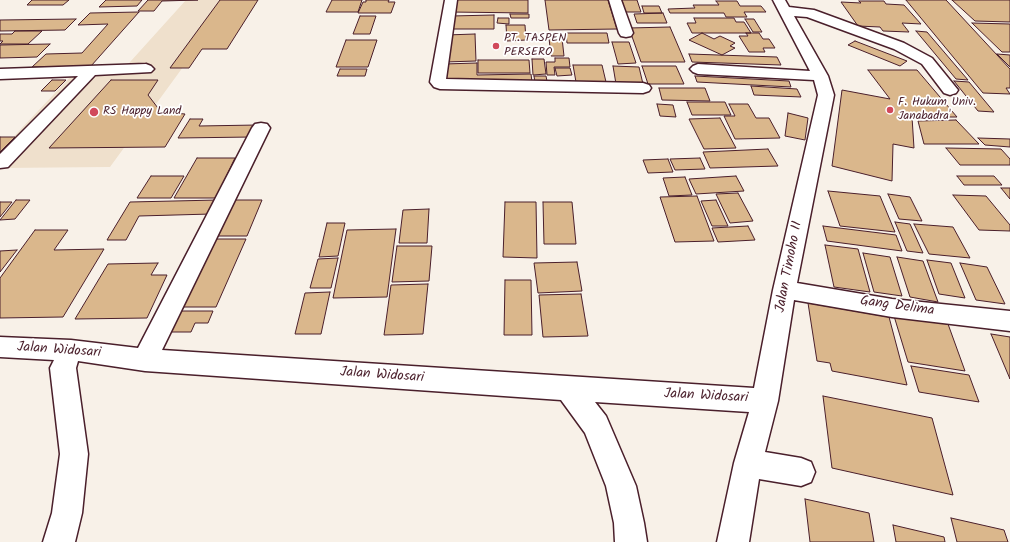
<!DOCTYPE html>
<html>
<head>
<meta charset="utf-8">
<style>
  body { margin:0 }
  canvas { display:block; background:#f8f1e8 }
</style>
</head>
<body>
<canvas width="1010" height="542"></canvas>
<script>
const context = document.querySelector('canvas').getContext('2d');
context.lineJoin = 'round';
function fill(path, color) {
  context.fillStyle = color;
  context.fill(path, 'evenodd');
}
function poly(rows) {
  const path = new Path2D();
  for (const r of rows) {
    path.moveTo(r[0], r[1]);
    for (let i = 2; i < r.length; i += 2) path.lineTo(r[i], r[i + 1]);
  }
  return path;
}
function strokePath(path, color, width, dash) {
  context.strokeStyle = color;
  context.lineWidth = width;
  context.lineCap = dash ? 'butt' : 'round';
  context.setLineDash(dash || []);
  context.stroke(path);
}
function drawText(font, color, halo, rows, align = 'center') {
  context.font = font + ' Kalam,sans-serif';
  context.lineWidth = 3.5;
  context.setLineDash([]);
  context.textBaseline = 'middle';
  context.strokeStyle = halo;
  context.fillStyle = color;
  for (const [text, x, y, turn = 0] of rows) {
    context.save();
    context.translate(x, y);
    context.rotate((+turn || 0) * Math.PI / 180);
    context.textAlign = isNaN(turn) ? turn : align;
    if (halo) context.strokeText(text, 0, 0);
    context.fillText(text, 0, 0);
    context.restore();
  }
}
fill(poly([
  [186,0,232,0,110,167,0,168,0,151,74,73,121,72]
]), '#efe0cc');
const building = poly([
  [32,0,69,0,63,5,27,5,32,0],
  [106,0,142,0,137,6,99,7,106,0],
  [148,0,198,0,162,1,154,11,138,11,148,0],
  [220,0,258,0,227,49,202,49,189,68,170,68,220,0],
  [332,0,362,0,358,12,326,12,332,0],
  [366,0,389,0,388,2,395,2,391,13,358,13,363,2,366,2,366,0],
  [452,0,528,0,528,13,450,12,452,0],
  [545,0,608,0,617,29,549,30,545,0],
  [622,0,637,0,641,12,625,12,622,0],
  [906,0,946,0,1010,69,1010,88,1006,88,1010,94,983,93,906,0],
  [952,0,1010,0,1010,22,975,21,952,0],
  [716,1,737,1,740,6,761,6,766,12,744,12,747,17,726,17,724,13,670,13,668,9,695,8,693,5,719,5,716,1],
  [859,1,884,1,886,4,904,5,921,24,902,23,909,32,883,31,880,27,858,26,841,2,861,3,859,1],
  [642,6,659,6,662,13,644,13,642,6],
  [139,12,91,66,32,67,46,54,82,53,108,24,78,25,90,13,139,12],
  [663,13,667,23,637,23,634,14,663,13],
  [510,14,529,14,529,18,511,18,510,14],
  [494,15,494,29,450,29,451,16,494,15],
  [360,16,376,16,370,34,353,34,360,16],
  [498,18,509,18,509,24,497,23,498,18],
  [694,18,734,18,736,22,744,22,751,33,692,33,687,23,696,23,694,18],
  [76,19,65,30,0,31,0,20,76,19],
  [745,19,754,19,762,32,753,32,745,19],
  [972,23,1010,24,1010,52,1002,52,972,23],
  [506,25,525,25,526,40,507,41,506,25],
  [670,27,685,62,641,62,629,28,670,27],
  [15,31,42,31,28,44,0,44,3,41,0,41,0,34,12,34,15,31],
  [916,31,927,32,968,80,956,79,916,31],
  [566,33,607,33,609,43,567,43,566,33],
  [702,33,714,39,720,36,735,43,730,46,735,48,722,55,689,40,702,33],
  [746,33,759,33,763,39,769,39,775,48,763,48,765,52,749,52,739,36,748,36,746,33],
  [475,34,476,61,445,62,446,35,475,34],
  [549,38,562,38,564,56,551,56,549,38],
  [346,40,377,40,368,67,336,67,346,40],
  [855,41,907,61,900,66,848,45,855,41],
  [612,42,629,42,636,63,618,64,612,42],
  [50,44,37,57,0,58,0,45,50,44],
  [689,54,777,57,781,65,692,62,689,54],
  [997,54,1010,55,1010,67,997,54],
  [555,58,569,58,570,67,554,67,555,75,547,75,546,62,555,62,555,58],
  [532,59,544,59,546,74,533,75,532,59],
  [478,60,529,60,530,73,478,73,478,60],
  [477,63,477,75,531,74,532,82,443,84,444,64,477,63],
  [573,65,602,65,606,82,576,82,573,65],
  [613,66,639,67,643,84,616,84,613,66],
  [642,66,676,66,684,84,648,84,642,66],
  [555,68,570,68,572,75,557,76,555,68],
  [340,69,367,69,365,76,337,76,340,69],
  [868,70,917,70,957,117,912,117,914,148,893,144,892,181,832,166,842,90,890,99,868,70],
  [534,76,546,76,547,81,535,82,534,76],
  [695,76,789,81,791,87,697,82,695,76],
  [52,80,66,80,55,91,41,91,52,80],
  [111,80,158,80,148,95,161,112,185,114,165,147,49,148,111,80],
  [954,81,969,82,994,112,978,111,954,81],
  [751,86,797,89,801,97,754,95,751,86],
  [659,88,705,88,710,101,662,100,659,88],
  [687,102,725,102,731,115,692,115,687,102],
  [657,104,673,105,676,117,660,116,657,104],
  [729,104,748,104,756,118,769,118,780,138,735,139,724,116,735,116,729,104],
  [788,113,808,118,805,140,785,136,788,113],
  [720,118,736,148,704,149,689,119,720,118],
  [190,119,203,119,199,126,257,125,252,137,178,138,190,119],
  [956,120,979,144,924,144,918,121,956,120],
  [0,137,15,137,0,152,0,137],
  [978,138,1010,139,1010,147,985,145,978,138],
  [946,148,1001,149,1010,159,1010,165,960,165,946,148],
  [768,149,778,166,710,168,703,152,768,149],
  [197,158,235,158,216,198,174,198,197,158],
  [700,158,705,169,675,170,670,159,700,158],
  [668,159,673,172,648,173,643,160,668,159],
  [151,176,184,176,171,198,137,198,151,176],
  [736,176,744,191,696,194,689,179,736,176],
  [957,176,994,176,1002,185,964,185,957,176],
  [685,177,692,195,669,196,663,178,685,177],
  [1001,188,1010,188,1010,199,1001,188],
  [828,191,880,196,895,232,840,226,828,191],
  [738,193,753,221,730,223,716,194,738,193],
  [888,194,910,197,922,221,899,219,888,194],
  [953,195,986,196,1010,225,1010,231,979,230,953,195],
  [697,196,714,241,675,242,660,197,697,196],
  [16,200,30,200,15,219,0,220,16,200],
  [218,200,211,214,139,216,126,240,107,240,130,202,218,200],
  [233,200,262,200,247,236,216,236,233,200],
  [716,200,728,226,712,226,701,201,716,200],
  [0,202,12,202,0,217,0,202],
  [505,202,536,202,537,258,503,257,505,202],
  [543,202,572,202,576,244,544,244,543,202],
  [429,209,427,243,399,243,403,210,429,209],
  [895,222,910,224,923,253,907,251,895,222],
  [327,223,345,223,338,256,319,257,327,223],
  [914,224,953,227,970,258,929,254,914,224],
  [748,226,755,240,718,242,712,228,748,226],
  [823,226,896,235,902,251,827,241,823,226],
  [396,229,387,297,333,298,347,230,396,229],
  [35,230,68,230,54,250,104,249,63,317,0,318,0,278,35,230],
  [214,239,246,239,216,307,181,307,214,239],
  [825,245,858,249,870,292,834,287,825,245],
  [397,246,432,246,429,281,392,282,397,246],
  [17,250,0,272,0,251,17,250],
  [863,253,890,257,902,296,874,292,863,253],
  [897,257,923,261,938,302,910,297,897,257],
  [338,258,331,288,310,288,318,259,338,258],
  [927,260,951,263,965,298,939,294,927,260],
  [577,262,582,291,538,293,534,263,577,262],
  [158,263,151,275,167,275,147,318,75,319,108,264,158,263],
  [960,263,987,267,1005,304,976,300,960,263],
  [505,280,531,280,532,335,504,335,505,280],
  [428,284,423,334,384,335,391,285,428,284],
  [330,292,321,334,295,334,305,293,330,292],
  [581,294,588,336,543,337,539,295,581,294],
  [808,303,889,317,907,385,832,371,830,363,817,361,808,303],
  [179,311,213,311,208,323,195,323,191,332,169,332,179,311],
  [894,316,948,324,965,371,908,362,894,316],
  [991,334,1010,337,1010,379,991,334],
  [911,366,969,375,979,402,919,392,911,366],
  [823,396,932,418,953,495,832,468,823,396],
  [805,499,869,513,874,542,810,542,805,499],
  [951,518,1004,530,1008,542,957,542,951,518],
  [893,525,944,537,945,542,896,542,893,525]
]);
fill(building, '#dab78c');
strokePath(building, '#4a1f2b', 1);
const minor = poly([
  [445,0,457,0,446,79,643,83,649,85,651,88,649,91,643,93,440,89,434,87,430,82,445,0],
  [609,0,621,0,633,33,631,36,626,37,621,36,619,33,609,0],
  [773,0,785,0,789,7,814,10,904,43,932,58,958,90,956,93,950,95,944,93,922,64,894,49,807,17,794,16,828,76,834,95,797,283,892,299,1010,311,1010,331,892,317,794,300,778,401,765,452,801,458,811,462,815,472,811,482,801,486,759,479,749,542,717,542,734,463,749,412,595,402,606,416,636,486,644,523,647,542,615,542,614,523,606,486,585,433,561,400,145,371,78,361,76,368,88,454,82,513,75,542,43,542,52,513,60,454,50,368,54,360,0,357,0,337,71,340,138,348,252,128,255,124,261,123,267,124,270,128,162,350,754,388,773,290,818,95,814,80,698,74,693,72,690,69,693,66,698,64,810,71,773,0],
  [146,64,151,66,154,69,151,72,95,75,8,167,0,168,0,154,78,76,0,79,0,69,146,64]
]);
strokePath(minor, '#4a1f2b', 3);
fill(minor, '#fff');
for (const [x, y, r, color] of [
  [496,46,4,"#d1495b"],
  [890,110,4,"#d1495b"],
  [94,112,5,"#d1495b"]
]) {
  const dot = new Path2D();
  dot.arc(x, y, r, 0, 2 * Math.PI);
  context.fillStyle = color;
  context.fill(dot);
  strokePath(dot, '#fff', 1.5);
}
drawText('12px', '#4a1f2b', '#fff', [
  ["PT. TASPEN",504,39],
  ["PERSERO",504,53],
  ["F. Hukum Univ.",898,103],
  ["Janabadra'",898,117],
  ["RS Happy Land",103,112]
], 'left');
drawText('14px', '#4a1f2b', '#fff', [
  ["Jalan Timoho II",790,267,-79],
  ["Gang Delima",897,307,8],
  ["Jalan Widosari",59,351,4],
  ["Jalan Widosari",382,376,4],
  ["Jalan Widosari",706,397,3]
]);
</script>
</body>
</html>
